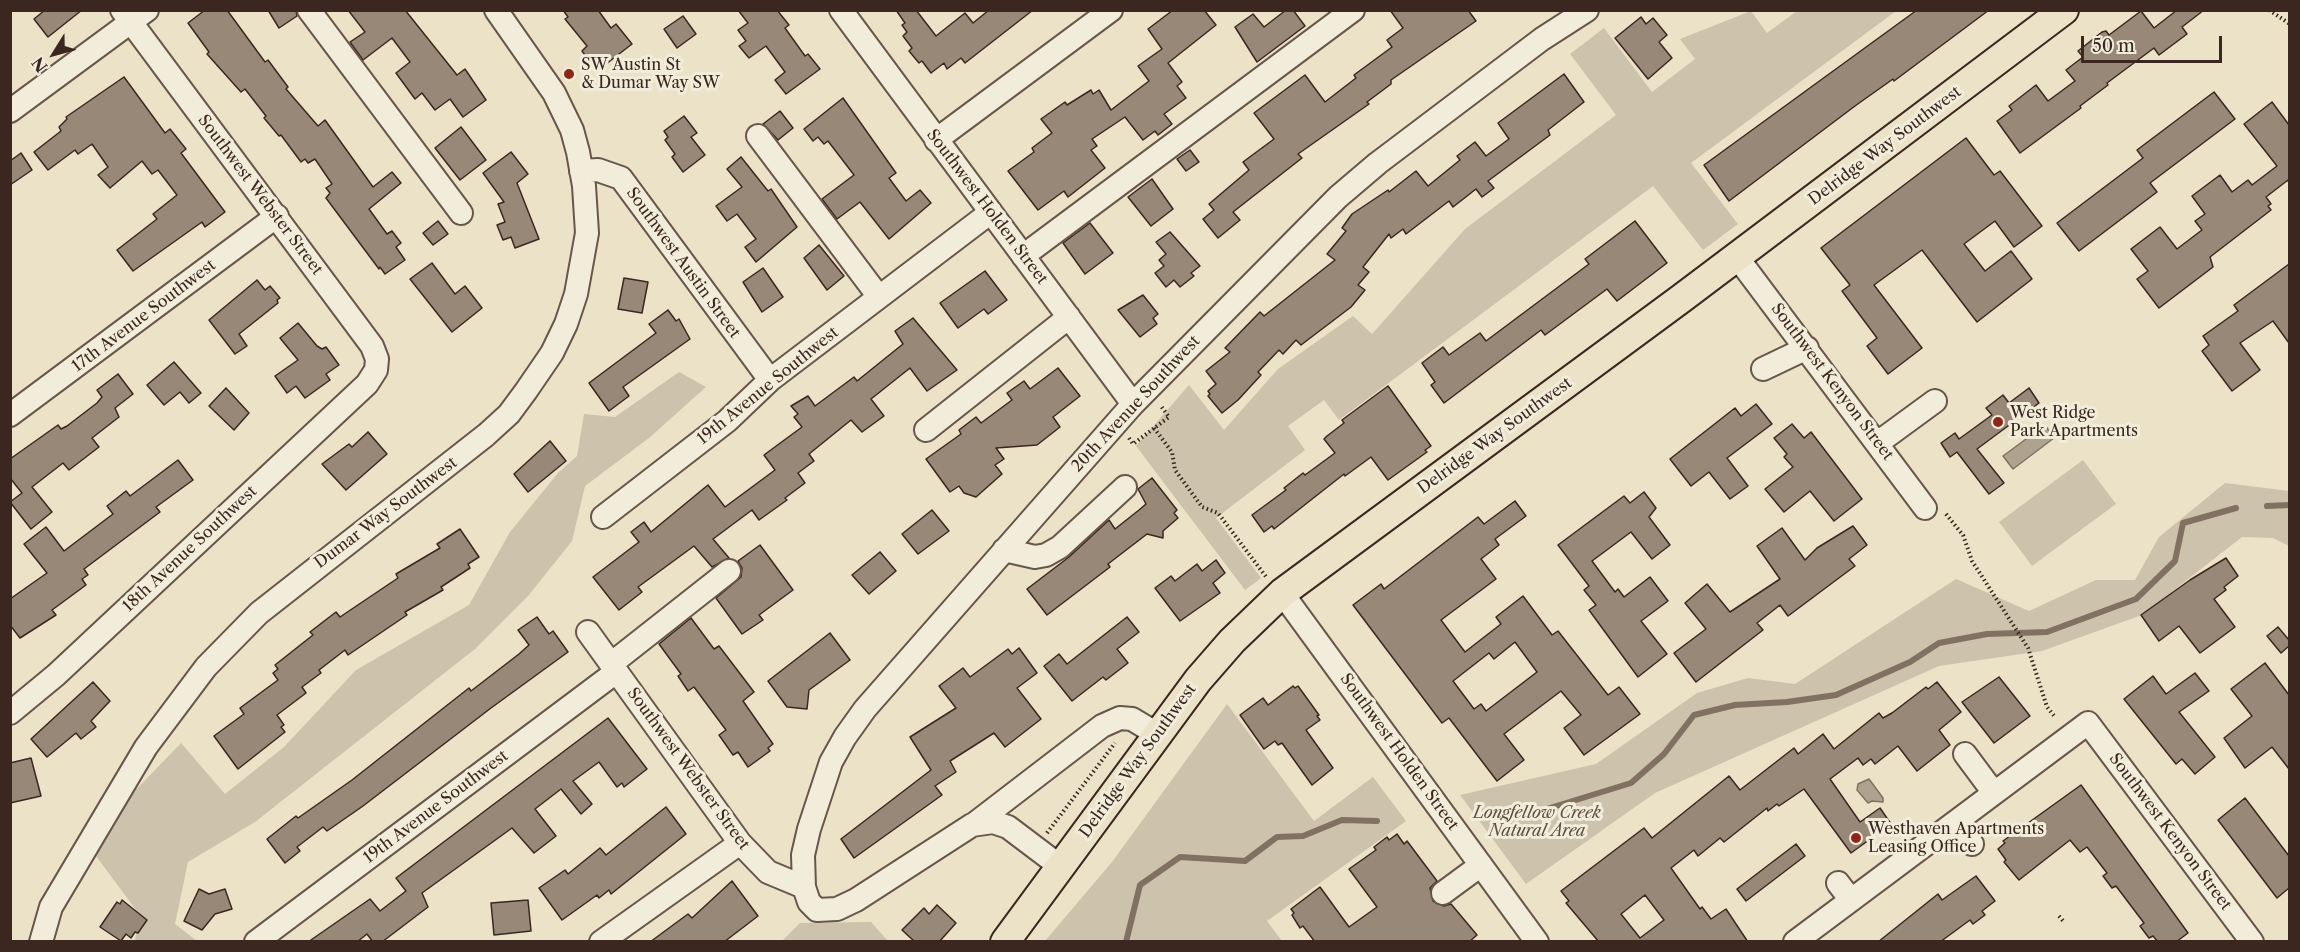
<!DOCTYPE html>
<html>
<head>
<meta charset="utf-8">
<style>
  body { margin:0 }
  #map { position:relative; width:2300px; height:952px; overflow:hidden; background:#ebe2c8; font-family:"Libre Caslon Text",serif }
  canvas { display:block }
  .frame { position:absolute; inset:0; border:12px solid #3b271f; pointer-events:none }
  .north { position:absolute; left:24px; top:24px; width:60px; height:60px; -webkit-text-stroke:4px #f2ecdb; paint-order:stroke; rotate:233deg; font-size:16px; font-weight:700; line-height:24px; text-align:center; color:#3b271f }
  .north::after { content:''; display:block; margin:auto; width:21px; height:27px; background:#3b271f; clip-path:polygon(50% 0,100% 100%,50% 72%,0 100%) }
  .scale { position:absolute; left:2081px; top:36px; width:141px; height:27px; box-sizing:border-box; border:3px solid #3b271f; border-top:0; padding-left:8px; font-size:18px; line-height:21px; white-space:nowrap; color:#3b271f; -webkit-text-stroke:4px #f2ecdb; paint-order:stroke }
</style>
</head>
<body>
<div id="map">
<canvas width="2300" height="952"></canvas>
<div class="frame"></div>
<div class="north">N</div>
<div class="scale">50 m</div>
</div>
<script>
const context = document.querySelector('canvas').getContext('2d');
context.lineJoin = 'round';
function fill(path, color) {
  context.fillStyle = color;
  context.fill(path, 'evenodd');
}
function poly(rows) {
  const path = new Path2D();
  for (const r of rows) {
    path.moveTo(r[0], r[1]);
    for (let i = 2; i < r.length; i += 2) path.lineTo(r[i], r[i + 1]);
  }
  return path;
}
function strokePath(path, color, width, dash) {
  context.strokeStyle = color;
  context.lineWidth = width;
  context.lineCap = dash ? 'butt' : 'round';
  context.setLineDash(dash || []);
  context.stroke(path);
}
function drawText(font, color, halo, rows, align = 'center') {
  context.font = font + ' "Libre Caslon Text",serif';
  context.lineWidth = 6;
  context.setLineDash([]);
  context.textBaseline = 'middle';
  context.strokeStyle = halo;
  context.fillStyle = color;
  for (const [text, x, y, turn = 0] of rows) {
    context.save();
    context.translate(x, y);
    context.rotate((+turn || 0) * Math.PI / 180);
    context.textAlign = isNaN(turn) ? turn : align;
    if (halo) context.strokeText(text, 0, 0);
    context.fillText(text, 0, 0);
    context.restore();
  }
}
fill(poly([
  [1751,11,1767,33,1797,11,1896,11,1691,163,1738,224,1703,250,1653,186,1339,420,1324,400,1288,426,1305,450,1216,518,1261,578,1245,590,1136,446,1189,385,1224,430,1278,369,1353,316,1372,334,1465,229,1616,115,1570,54,1604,28,1652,92,1695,59,1680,39],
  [679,372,706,387,649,438,585,486,572,541,528,596,475,649,255,822,188,862,175,924,197,941,135,941,139,914,96,856,129,797,181,743,225,794,284,747,356,670,469,605,510,532,558,473,577,456,584,414,615,417],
  [2083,460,2116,504,2032,566,1999,522],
  [2225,483,2289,491,2289,546,2273,538,2242,537,2142,615,2042,651,1939,666,1655,793,1526,884,1460,795,1596,764,1697,693,1748,678,1795,684,1956,579,2029,611,2096,580,2135,580,2159,537],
  [1227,704,1314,821,1373,777,1406,821,1267,921,1282,941,1045,941,1112,862],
  [871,922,888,941,782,941,800,923]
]), '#cdc2ab');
const water = poly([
  [2045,425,2054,438,2013,469,2003,456,2045,425],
  [1869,779,1883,798,1883,802,1872,801,1868,803,1857,790,1858,784,1869,779]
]);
fill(water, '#afa28f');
strokePath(water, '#817162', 1.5);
strokePath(poly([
  [2267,506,2290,505],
  [1524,816,1631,783,1664,754,1694,715,1735,705,1787,702,1836,695,1910,662,1939,643,1987,634,2047,632,2136,599,2175,561,2183,523,2236,508],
  [1126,942,1140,885,1180,857,1245,861,1277,837,1303,836,1342,820,1377,821]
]), '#817162', 6);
const building = poly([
  [45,10,82,10,48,37,34,19,45,10],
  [205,10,227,10,265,62,268,60,288,87,286,89,318,126,325,120,373,187,392,172,401,183,369,209,387,234,392,231,401,243,396,247,405,260,385,274,380,267,379,269,326,198,330,193,326,188,332,184,315,159,308,163,305,159,301,162,281,135,279,136,264,118,266,116,245,89,241,92,207,54,209,52,188,23,205,10],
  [268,10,296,10,297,16,279,28,268,10],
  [348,10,405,10,457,75,465,69,486,100,463,117,450,99,435,110,422,93,415,99,396,73,410,62,392,38,363,60,350,42,365,32,348,10],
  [563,10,598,10,611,28,616,24,632,44,597,71,582,51,587,46,565,19,568,17,563,10],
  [738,10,777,10,789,25,785,28,805,56,808,54,820,69,786,94,775,80,785,72,766,46,749,58,739,46,746,41,738,30,748,23,738,10],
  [896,10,916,10,936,36,965,13,973,23,989,10,1033,10,965,63,961,58,947,69,944,63,931,73,922,61,919,63,909,51,912,48,903,36,907,32,902,25,905,23,896,10],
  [1173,10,1204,10,1216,25,1168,63,1182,82,1177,86,1186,98,1164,114,1172,124,1158,135,1155,131,1143,140,1125,117,1092,139,1097,146,1091,150,1105,168,1068,197,1064,191,1038,210,1008,171,1034,152,1032,148,1052,133,1041,119,1065,102,1067,105,1091,90,1093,94,1099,90,1111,110,1149,81,1138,66,1162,49,1148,29,1173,10],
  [1286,10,1293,10,1305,26,1257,62,1235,27,1253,14,1264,27,1286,10],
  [1390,10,1468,10,1476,21,1391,80,1391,84,1367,102,1369,104,1298,154,1302,158,1233,212,1240,220,1218,238,1203,219,1214,210,1209,204,1249,170,1243,162,1274,139,1254,113,1305,75,1325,102,1356,78,1354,75,1392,47,1387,40,1403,28,1390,10],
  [1917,10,1989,10,1894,81,1893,79,1855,106,1729,201,1704,165,1917,10],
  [2177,10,2204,10,2182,27,2187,34,2159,55,2154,48,2107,83,2108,85,2080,106,2081,108,2020,153,1997,121,2012,110,2009,106,2036,85,2048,101,2075,81,2066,70,2083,57,2078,51,2102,32,2106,31,2109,35,2141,11,2154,28,2177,10],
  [683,16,696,34,677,48,664,29,683,16],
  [1641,17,1646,24,1653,18,1667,35,1659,42,1672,58,1648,79,1615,38,1641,17],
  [1564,74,1584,102,1548,130,1550,135,1488,181,1494,188,1482,197,1476,189,1453,207,1449,201,1406,234,1403,229,1391,238,1389,234,1363,267,1369,272,1358,285,1365,290,1351,307,1301,345,1296,340,1283,354,1279,350,1258,372,1261,375,1238,400,1222,413,1208,396,1210,394,1208,391,1216,384,1206,371,1230,352,1225,348,1260,312,1264,316,1335,260,1327,254,1346,231,1342,228,1352,214,1388,190,1389,192,1416,171,1428,186,1460,160,1457,156,1475,142,1486,156,1509,139,1498,123,1564,74],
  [124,77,165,133,170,129,186,149,181,153,225,212,205,227,202,222,133,271,117,250,157,219,153,214,177,195,158,170,152,174,142,161,110,188,98,175,108,167,92,144,78,154,75,150,48,170,34,152,61,131,59,127,67,119,66,117,124,77],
  [2214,92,2235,119,2150,183,2157,192,2079,251,2057,223,2143,158,2137,150,2214,92],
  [843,98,896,173,889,178,906,201,920,190,931,203,889,239,860,202,837,219,822,199,854,175,828,141,824,144,818,137,813,141,804,129,843,98],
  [2272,102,2289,125,2289,183,2288,180,2266,197,2271,204,2268,206,2271,210,2210,257,2213,267,2159,308,2137,279,2148,271,2131,249,2160,227,2177,249,2202,230,2195,221,2205,214,2192,196,2220,175,2232,192,2248,180,2252,185,2277,166,2244,124,2272,102],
  [780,111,793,128,778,140,763,124,780,111],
  [684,116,697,133,691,137,705,155,683,172,672,157,675,154,665,140,668,137,664,131,684,116],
  [461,127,486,160,460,180,435,148,461,127],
  [1966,138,1994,175,2000,171,2042,226,2014,247,1995,221,1964,244,1985,271,2011,251,2032,279,1977,322,1922,250,1874,285,1922,348,1888,374,1867,346,1877,338,1842,291,1850,285,1821,248,1966,138],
  [1190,150,1199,162,1186,171,1177,159,1190,150],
  [511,152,528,174,517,183,539,239,515,248,511,237,503,240,497,225,505,222,498,204,504,202,483,173,511,152],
  [21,153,32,170,10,185,10,161,21,153],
  [741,157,768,191,771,189,797,227,756,262,745,247,756,239,737,214,727,221,716,206,742,187,727,169,741,157],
  [1152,179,1173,209,1151,226,1128,197,1152,179],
  [438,221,448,234,433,245,423,233,438,221],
  [1635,221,1667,263,1617,301,1607,289,1545,335,1541,330,1444,403,1431,385,1435,382,1422,363,1443,347,1449,355,1480,333,1486,341,1589,264,1585,259,1635,221],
  [1090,223,1113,253,1085,274,1063,243,1090,223],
  [1170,232,1200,266,1191,273,1194,276,1180,287,1174,280,1166,287,1155,273,1164,266,1159,260,1166,254,1156,242,1170,232],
  [819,245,844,276,827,290,804,258,819,245],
  [432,263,455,294,465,286,482,308,452,332,410,279,432,263],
  [2289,264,2289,343,2273,321,2240,343,2260,370,2232,391,2202,351,2209,345,2203,336,2238,311,2234,305,2289,264],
  [763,268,783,297,762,312,743,282,763,268],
  [985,271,1007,300,988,314,984,309,958,328,940,303,985,271],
  [624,278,648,282,642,313,618,309,624,278],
  [257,280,265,290,270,286,280,298,277,300,278,303,239,334,247,346,235,354,209,320,257,280],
  [1143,295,1158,314,1153,318,1157,324,1140,337,1118,310,1143,295],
  [668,310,676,321,679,319,690,339,623,387,629,396,609,411,589,383,656,333,649,324,668,310],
  [913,318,957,370,927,391,910,368,871,399,884,416,862,432,851,420,809,454,814,461,798,473,805,483,785,498,787,500,759,520,752,510,713,539,729,558,712,567,694,546,638,587,642,592,619,610,593,577,639,542,631,532,644,522,651,532,708,485,725,507,775,470,764,455,802,427,794,417,798,414,791,406,808,396,815,406,854,377,857,381,903,344,895,331,913,318],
  [298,323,317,346,322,349,326,347,339,365,326,374,330,380,305,398,296,386,287,393,275,376,298,360,280,338,298,323],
  [174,362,201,393,189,403,180,392,164,405,147,385,174,362],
  [1058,368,1080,396,1053,417,1060,427,1037,445,996,448,1004,459,995,465,1002,474,976,497,964,493,959,486,950,492,926,459,961,434,959,430,976,417,981,423,1012,400,1007,393,1024,381,1030,389,1058,368],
  [118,374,133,394,115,408,119,417,92,438,99,447,69,470,63,463,32,487,52,512,31,529,10,502,22,493,10,478,10,459,58,425,61,429,67,426,97,403,102,397,97,390,118,374],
  [1388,386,1431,446,1425,450,1427,452,1388,480,1371,457,1345,476,1344,474,1274,529,1272,526,1264,532,1252,515,1286,490,1284,488,1303,473,1305,475,1335,453,1324,439,1327,436,1344,423,1342,420,1388,386],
  [226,388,249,413,234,430,209,406,226,388],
  [2029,388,2039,403,1977,449,2004,483,1989,494,1957,452,1950,457,1941,443,1955,433,1959,439,1992,415,1986,408,2003,395,2009,403,2029,388],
  [1756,404,1772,424,1727,458,1748,486,1730,499,1709,472,1691,486,1670,459,1735,408,1741,416,1756,404],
  [1792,424,1804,438,1811,432,1862,499,1834,521,1810,491,1784,512,1765,489,1793,467,1784,457,1787,454,1774,438,1792,424],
  [368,432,387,454,346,490,322,464,349,444,352,447,368,432],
  [550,441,566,461,528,492,514,474,550,441],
  [178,460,193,480,156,507,160,512,84,569,88,575,82,579,86,585,52,610,56,615,20,638,10,625,10,599,47,573,24,544,46,527,64,551,113,514,107,506,126,491,130,496,178,460],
  [1152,478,1177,510,1174,513,1178,518,1163,531,1163,538,1147,534,1108,564,1110,567,1047,615,1027,589,1069,557,1109,520,1115,529,1139,510,1146,504,1138,489,1152,478],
  [1644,492,1656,508,1649,517,1670,545,1652,559,1631,532,1592,561,1615,592,1618,589,1624,597,1650,577,1668,601,1641,621,1667,654,1638,677,1589,610,1596,605,1584,590,1589,586,1558,545,1624,496,1630,503,1644,492],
  [1515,501,1526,516,1495,539,1499,545,1481,559,1496,579,1441,620,1465,652,1501,624,1496,617,1523,596,1552,635,1558,631,1608,695,1619,687,1640,714,1584,755,1564,728,1581,715,1561,691,1504,734,1524,760,1497,781,1449,718,1442,723,1353,605,1381,584,1384,589,1478,517,1484,524,1515,501],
  [1515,642,1537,672,1486,711,1481,704,1474,709,1453,681,1489,653,1494,659,1515,642],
  [932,510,949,531,918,554,902,534,932,510],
  [1853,526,1867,545,1849,559,1855,566,1788,616,1780,605,1757,623,1763,630,1696,682,1674,653,1706,629,1685,603,1707,584,1730,612,1780,579,1757,546,1782,528,1805,560,1817,548,1853,526],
  [460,529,479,557,468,564,470,568,441,587,443,590,405,612,407,615,348,655,345,650,319,670,321,673,302,687,306,693,277,715,284,725,281,727,285,732,238,769,214,736,244,714,240,708,278,680,273,673,278,669,275,665,313,635,310,632,336,612,340,617,398,578,396,574,440,548,437,544,460,529],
  [760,545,793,590,759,615,763,620,742,634,716,598,741,577,742,568,738,561,760,545],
  [880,552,896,571,869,594,852,575,880,552],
  [2226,558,2238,576,2224,587,2226,590,2214,599,2235,627,2200,653,2179,626,2159,641,2141,615,2190,580,2226,558],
  [1216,560,1225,573,1213,583,1220,593,1180,621,1155,588,1171,576,1175,581,1197,564,1202,571,1216,560],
  [537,617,549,634,553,631,568,652,491,708,363,806,327,831,323,827,297,847,300,851,285,863,267,839,296,816,298,818,352,780,469,688,471,691,519,654,529,645,518,630,537,617],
  [1127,617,1139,632,1117,649,1128,663,1106,680,1103,677,1072,701,1044,666,1059,654,1067,664,1127,617],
  [691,618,714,649,719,646,754,692,743,701,773,744,768,748,770,751,748,767,738,752,733,755,719,735,726,730,694,687,688,691,678,676,681,674,659,644,691,618],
  [2278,627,2289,640,2289,646,2281,653,2267,636,2278,627],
  [830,633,850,660,809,690,807,709,787,707,768,681,830,633],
  [1019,648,1037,673,1017,688,1041,719,1005,747,994,733,950,761,956,772,935,786,942,795,854,858,841,839,931,770,910,737,956,708,939,686,963,668,970,677,1008,649,1012,654,1019,648],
  [2265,663,2289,695,2289,769,2272,747,2245,768,2224,738,2252,716,2231,689,2265,663],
  [2195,673,2209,691,2179,712,2215,757,2195,774,2182,759,2176,764,2124,699,2153,676,2166,694,2195,673],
  [1999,677,2030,716,1994,743,1962,702,1999,677],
  [93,682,110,701,91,721,96,727,81,739,76,733,47,757,31,739,93,682],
  [1937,682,1961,712,1939,730,1950,745,1917,771,1898,746,1875,764,1871,759,1863,765,1858,758,1830,779,1860,822,1880,808,1891,824,1851,853,1804,789,1779,806,1777,804,1768,811,1767,808,1724,842,1720,838,1698,856,1694,850,1671,868,1700,909,1702,907,1711,919,1726,909,1748,942,1599,942,1566,903,1569,901,1561,891,1644,828,1652,838,1729,776,1740,790,1794,748,1798,754,1823,734,1834,749,1879,713,1883,718,1892,713,1926,687,1928,689,1937,682],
  [1645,895,1664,920,1640,938,1621,914,1645,895],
  [1293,686,1295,688,1298,686,1319,715,1317,716,1320,720,1306,730,1333,768,1312,785,1282,743,1278,745,1275,741,1264,749,1240,715,1263,698,1268,705,1293,686],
  [608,718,647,769,624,787,622,783,617,787,599,762,573,781,592,804,581,814,561,789,535,809,556,836,534,853,512,828,422,893,428,907,382,942,373,942,367,934,357,942,308,942,370,899,380,911,406,891,396,878,608,718],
  [31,758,41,796,10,803,10,763,31,758],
  [2081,785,2188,933,2176,942,2158,942,2153,936,2149,938,2140,926,2144,923,2116,886,2112,888,2103,876,2107,873,2087,847,2080,852,2070,840,2019,880,2004,862,2006,860,1998,849,2005,843,2003,841,2081,785],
  [2245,798,2289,856,2289,888,2277,898,2218,820,2245,798],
  [666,807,686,834,611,894,609,890,599,898,597,895,562,920,539,888,565,870,568,874,600,848,606,855,666,807],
  [1397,834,1404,844,1407,841,1437,881,1430,888,1433,901,1444,906,1451,904,1477,935,1469,942,1315,942,1303,926,1300,928,1292,915,1294,913,1291,909,1320,887,1349,927,1377,907,1349,869,1376,850,1374,847,1387,837,1389,840,1397,834],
  [1796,844,1805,856,1746,901,1737,889,1796,844],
  [1976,876,1995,901,1982,911,1985,915,1973,924,1970,920,1940,942,1878,942,1938,894,1942,900,1976,876],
  [732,881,758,916,724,942,650,942,688,914,692,918,732,881],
  [199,889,209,894,225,889,232,909,215,914,202,930,184,921,199,889],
  [122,900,147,920,138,933,135,932,131,938,126,934,121,941,100,927,117,902,120,904,122,900],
  [528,900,531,931,494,935,491,903,528,900],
  [937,905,956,923,939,942,915,942,902,930,924,908,929,914,937,905]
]);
fill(building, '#978877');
strokePath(building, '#3b271f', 1.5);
const minor = poly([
  [309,10,461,213],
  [841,10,1133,404],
  [10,111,147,10],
  [758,136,879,297],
  [936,140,1111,10],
  [581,171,598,170,621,178,770,380],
  [1023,256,1353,10],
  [1737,257,1925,508],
  [1763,369,1807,348],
  [10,415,277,216],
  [926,430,1069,317],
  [1879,442,1935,401],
  [603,517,727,421,770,380,991,212],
  [1004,550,1035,557,1046,555,1060,547,1125,487],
  [1282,593,1537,942],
  [588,632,740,843,768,872,804,887],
  [611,664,729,571],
  [10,713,56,675,367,384,376,370,377,359,372,346,122,10],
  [1965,754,1994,793],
  [1956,822,1972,844],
  [973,825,1102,726,1120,718,1132,719,1157,734],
  [1061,867,1008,827,993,822,972,825,856,900,837,909,817,910,809,902,804,887,803,855,809,829,831,762,845,737,865,709,1133,404,1338,197,1378,163,1542,39,1587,10],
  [1838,883,1851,900],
  [1443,893,1481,865],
  [41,942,51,907,146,747,206,667,259,613,486,435,509,414,526,391,552,353,566,324,576,294,587,233,584,186,578,152,572,130,554,93,496,10],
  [256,942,616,672],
  [601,942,740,843],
  [1795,942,2088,723,2252,942]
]);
const major = poly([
  [1005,942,1198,680,1232,641,1282,593,1682,298,2064,10]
]);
strokePath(minor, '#675649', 26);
strokePath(major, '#3b271f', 32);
strokePath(poly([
  [2269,10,2290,24],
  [1154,428,1172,452,1175,470,1202,507,1218,513,1267,578],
  [1129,438,1133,444,1169,417,1161,406],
  [1946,514,1963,535,1972,561,2028,648,2047,707,2055,717],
  [1047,833,1115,743],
  [2059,916,2064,922]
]), '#3b271f', 4, [1.5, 3]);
strokePath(minor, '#f2ecdb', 22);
strokePath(major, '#ebe2c8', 28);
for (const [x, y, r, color] of [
  [569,74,6,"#8f2418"],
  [1998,422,6,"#8f2418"],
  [1856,838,6,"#8f2418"]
]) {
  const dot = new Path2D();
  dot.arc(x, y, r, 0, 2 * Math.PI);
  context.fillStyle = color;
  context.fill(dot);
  strokePath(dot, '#f2ecdb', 2);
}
drawText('16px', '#3b271f', '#f2ecdb', [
  ["SW Austin St",581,65],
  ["& Dumar Way SW",581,83],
  ["West Ridge",2010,413],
  ["Park Apartments",2010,431],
  ["Westhaven Apartments",1868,829],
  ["Leasing Office",1868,847]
], 'left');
drawText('16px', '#3b271f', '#f2ecdb', [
  ["Delridge Way Southwest",1885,146,-37],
  ["Southwest Webster Street",260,195,53],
  ["Southwest Holden Street",987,207,53],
  ["Southwest Austin Street",683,263,54],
  ["17th Avenue Southwest",144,316,-37],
  ["Southwest Kenyon Street",1832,382,53],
  ["19th Avenue Southwest",768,386,-39],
  ["20th Avenue Southwest",1136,404,-47],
  ["Delridge Way Southwest",1495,436,-36],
  ["Dumar Way Southwest",386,513,-37],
  ["18th Avenue Southwest",190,549,-43],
  ["Southwest Holden Street",1399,752,54],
  ["Delridge Way Southwest",1138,761,-54],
  ["Southwest Webster Street",688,769,54],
  ["19th Avenue Southwest",436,807,-37],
  ["Southwest Kenyon Street",2170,832,53]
]);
drawText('italic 16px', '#604e42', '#f2ecdb', [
  ["Longfellow Creek",1537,813],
  ["Natural Area",1537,831]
]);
</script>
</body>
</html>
